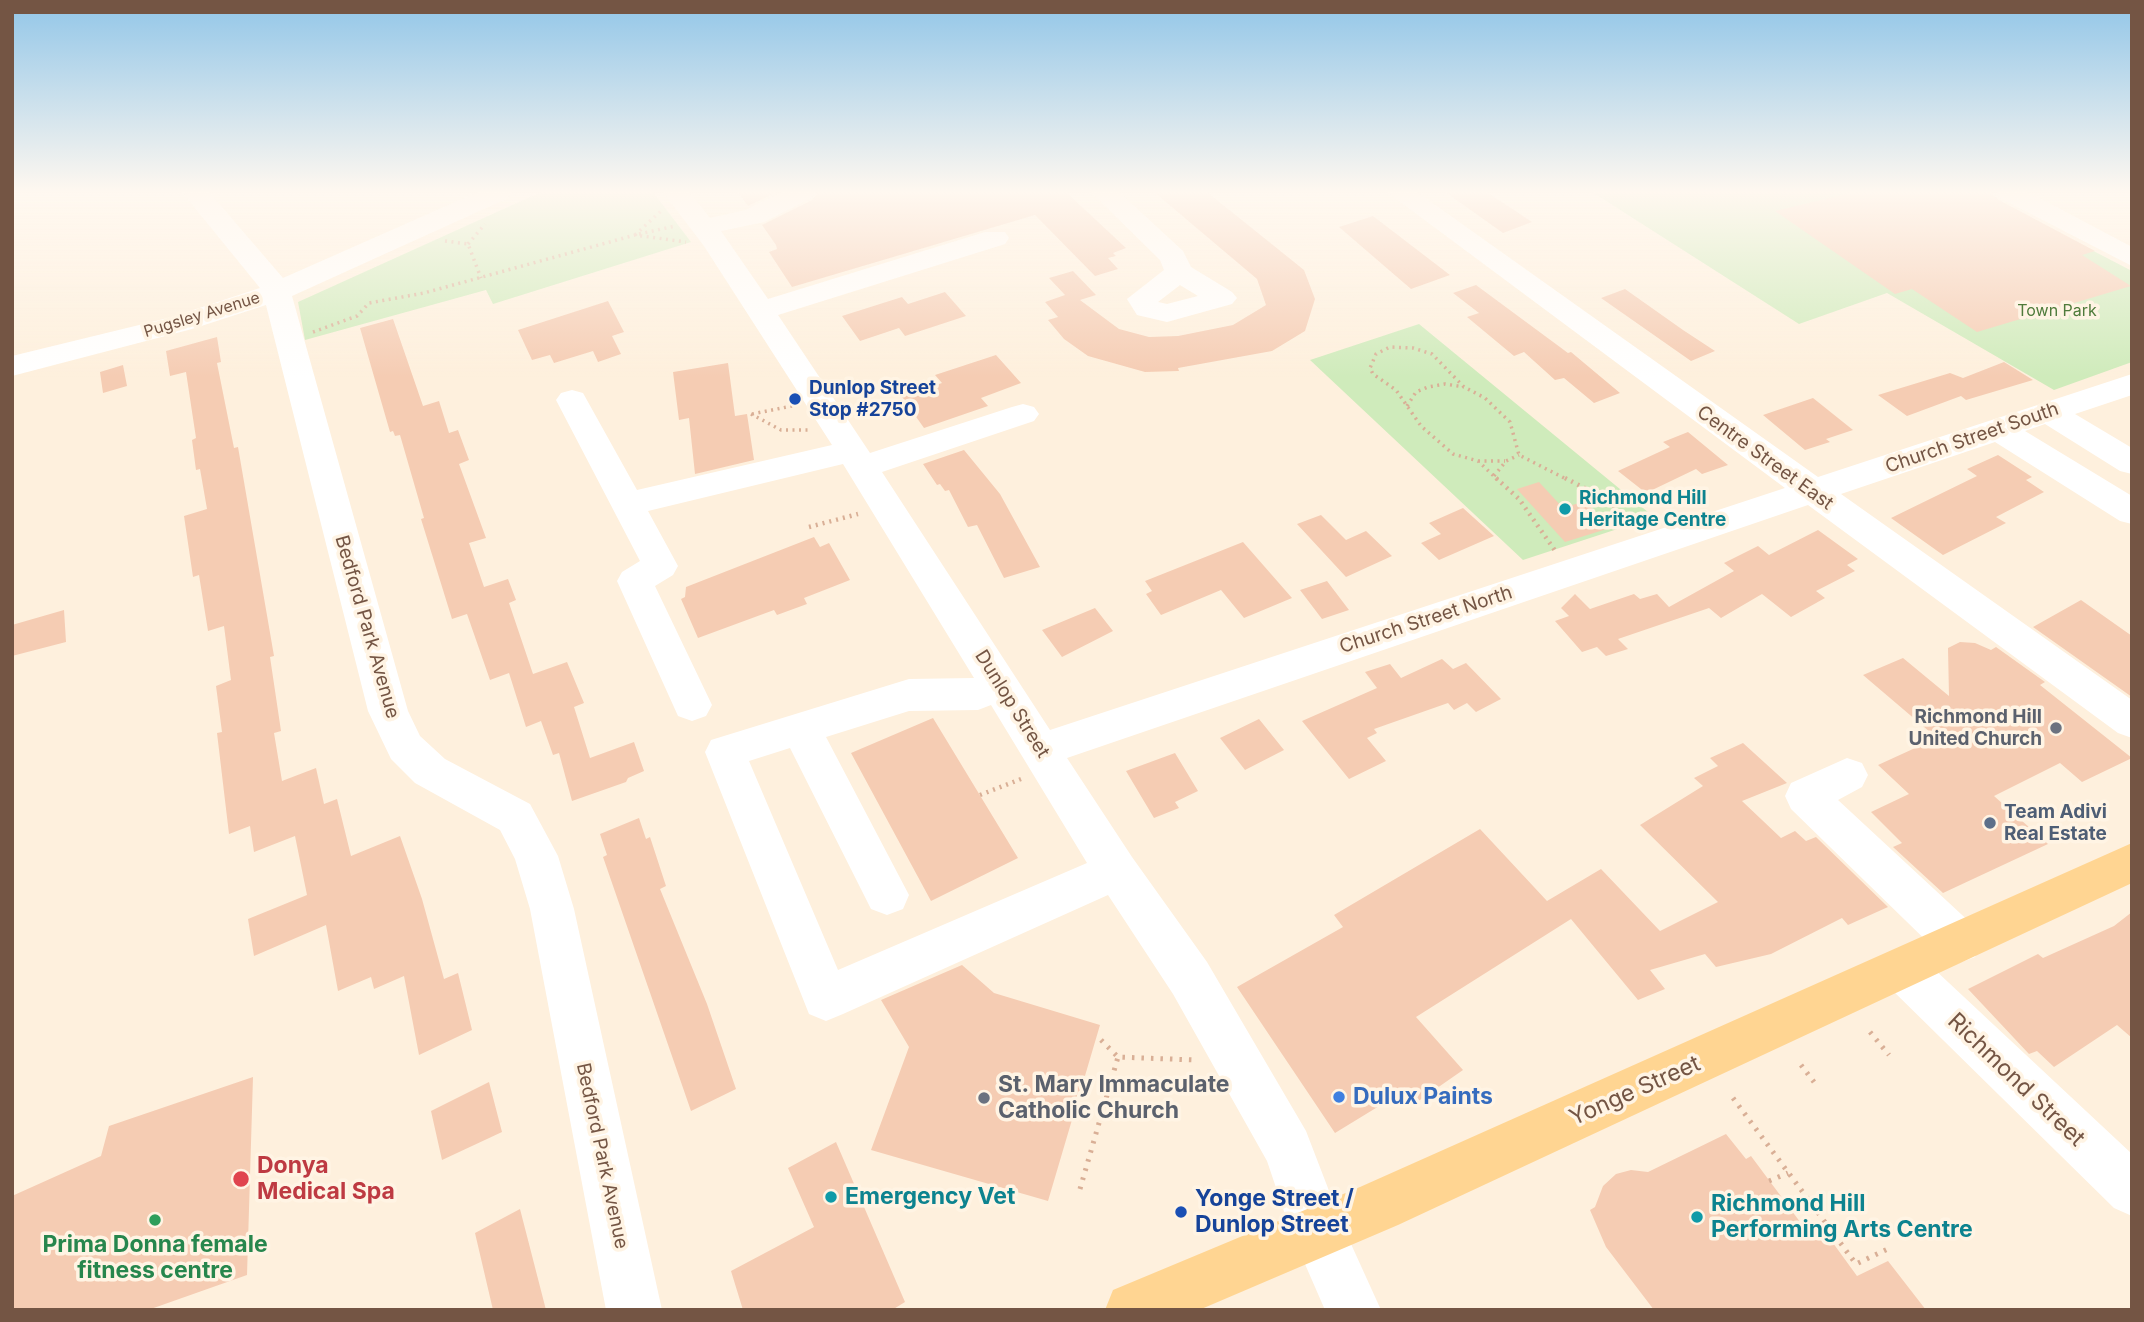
<!DOCTYPE html>
<html>
<head>
<meta charset="utf-8">
<style>
  body { margin:0 }
  #map { position:relative; width:2144px; height:1322px; overflow:hidden; background:#fef0dd; font-family:Inter,sans-serif }
  canvas { display:block }
  .frame { position:absolute; inset:0; border:14px solid #745544; pointer-events:none }
</style>
</head>
<body>
<div id="map">
<canvas width="2144" height="1322"></canvas>
<div class="frame"></div>
</div>
<script>
const context = document.querySelector('canvas').getContext('2d');
context.lineJoin = 'round';
function fill(path, color) {
  context.fillStyle = color;
  context.fill(path, 'evenodd');
}
function poly(rows) {
  const path = new Path2D();
  for (const r of rows) {
    path.moveTo(r[0], r[1]);
    for (let i = 2; i < r.length; i += 2) path.lineTo(r[i], r[i + 1]);
  }
  return path;
}
function strokePath(path, color, width, dash) {
  context.strokeStyle = color;
  context.lineWidth = width;
  context.lineCap = dash ? 'butt' : 'round';
  context.setLineDash(dash || []);
  context.stroke(path);
}
function drawText(font, color, halo, rows, align = 'center') {
  context.font = font + ' Inter,sans-serif';
  context.lineWidth = 7;
  context.setLineDash([]);
  context.textBaseline = 'middle';
  context.strokeStyle = halo;
  context.fillStyle = color;
  for (const [text, x, y, turn = 0] of rows) {
    context.save();
    context.translate(x, y);
    context.rotate((+turn || 0) * Math.PI / 180);
    context.textAlign = isNaN(turn) ? turn : align;
    if (halo) context.strokeText(text, 0, 0);
    context.fillText(text, 0, 0);
    context.restore();
  }
}
fill(poly([
  [541,192,653,192,691,242,493,304,486,290,305,340,298,302],
  [1592,192,1980,192,2132,271,2132,362,2054,390,1887,293,1799,324],
  [1419,324,1654,517,1523,560,1310,360]
]), '#cfebbb');
fill(poly([
  [738,192,777,192,748,206],
  [818,192,1066,192,1126,248,1113,253,1116,256,1108,258,1118,269,1095,276,1035,215,792,287,769,252,777,249,776,245,762,225,812,200],
  [1154,192,1207,192,1304,270,1315,299,1305,331,1272,351,1178,368,1179,371,1145,372,1088,356,1064,339,1048,320,1058,317,1045,302,1065,295,1049,278,1073,271,1096,295,1080,300,1119,329,1149,337,1178,336,1233,325,1266,305,1257,279],
  [1445,192,1487,192,1532,222,1503,233],
  [1855,192,1990,192,1999,200,2095,251,2082,255,2131,286,1977,332,1912,289,1895,294,1775,211],
  [1373,216,1450,275,1411,289,1339,227],
  [1476,285,1568,353,1571,352,1620,393,1594,403,1564,378,1555,380,1524,352,1514,356,1467,317,1479,313,1453,293],
  [1625,289,1683,330,1715,351,1691,361,1601,298],
  [945,292,966,316,905,336,899,328,860,341,842,316,902,297,908,304],
  [608,301,624,332,612,336,621,354,598,362,593,351,554,363,550,355,532,360,518,330],
  [393,319,423,406,439,401,449,433,458,430,469,460,459,464,486,538,469,543,484,587,508,579,516,600,509,603,533,674,567,662,584,703,574,707,590,758,634,742,644,771,628,778,626,782,572,801,559,753,553,755,541,721,526,727,509,673,490,680,467,614,452,619,421,519,424,518,400,435,395,436,393,431,390,432,360,328],
  [217,337,221,362,217,363,234,448,238,447,274,656,270,657,281,731,274,733,282,781,316,768,324,804,337,799,351,856,400,836,422,899,444,979,458,973,472,1030,419,1055,404,976,374,989,371,977,338,991,326,925,254,956,248,919,307,895,295,836,254,852,250,826,229,834,217,733,222,732,216,686,231,680,224,626,208,631,199,575,193,577,184,516,207,509,200,469,196,470,192,440,196,438,186,372,170,376,166,351],
  [996,355,1021,383,981,398,988,406,924,428,902,397,942,383,935,375],
  [2004,362,2033,380,1966,400,1961,396,1907,416,1878,395,1950,373,1963,378],
  [728,363,735,416,747,414,754,460,695,474,689,418,679,420,673,372],
  [123,365,127,386,103,393,100,372],
  [1813,398,1853,430,1826,439,1830,442,1805,450,1763,415],
  [1688,432,1728,465,1702,474,1696,469,1646,493,1618,471,1670,447,1663,442],
  [964,450,1000,494,1040,567,1004,578,977,525,968,527,949,490,945,491,940,484,937,485,923,464],
  [1998,455,2032,477,2026,480,2044,492,1996,517,2006,523,1943,555,1891,518,1977,476,1967,469],
  [1539,482,1563,508,1585,501,1610,528,1565,542,1517,489],
  [1463,508,1494,536,1439,560,1421,543,1441,534,1429,523],
  [1321,515,1346,540,1366,531,1392,556,1346,577,1297,524],
  [1818,530,1858,559,1847,565,1855,571,1816,591,1825,598,1791,617,1762,594,1721,618,1709,608,1618,639,1628,649,1606,656,1597,647,1582,652,1555,621,1569,616,1561,608,1575,594,1590,609,1634,594,1640,599,1657,594,1669,607,1734,571,1724,563,1758,546,1769,555],
  [814,537,820,547,829,543,850,580,804,598,807,604,777,615,774,610,698,638,681,599,685,597,686,587],
  [1243,542,1292,598,1244,618,1221,590,1161,615,1146,594,1152,591,1145,581],
  [1327,581,1349,610,1322,619,1300,590],
  [2081,600,2132,636,2132,697,2033,627],
  [1095,608,1113,631,1062,657,1042,630],
  [64,610,66,642,12,656,12,625],
  [1960,642,1975,643,1991,650,1996,647,2045,682,2040,685,2132,758,2082,782,2060,763,1994,796,2048,844,1943,893,1893,847,1902,843,1871,812,1909,794,1878,765,1937,738,1863,675,1903,658,1949,696,1948,648],
  [1442,659,1453,669,1466,663,1501,699,1476,712,1467,703,1454,710,1448,703,1374,729,1377,733,1367,738,1386,761,1349,779,1302,721,1377,688,1365,672,1390,664,1401,678],
  [933,718,1018,858,931,901,851,753],
  [1259,719,1284,750,1245,770,1220,738],
  [1743,743,1787,783,1742,801,1781,838,1795,831,1806,841,1816,837,1888,907,1848,925,1842,918,1771,954,1716,967,1705,954,1650,970,1665,989,1638,1000,1571,919,1416,1017,1463,1070,1417,1102,1407,1089,1335,1133,1237,987,1343,927,1334,915,1480,829,1547,901,1601,869,1660,931,1718,902,1640,825,1703,786,1694,778,1718,766,1710,758],
  [1175,753,1198,791,1175,802,1179,808,1154,818,1126,771],
  [639,818,646,839,650,837,666,886,660,889,707,1004,736,1089,691,1111,603,857,607,855,600,834],
  [2132,912,2132,1038,2117,1025,2054,1067,2037,1051,2029,1054,1968,989,2038,954,2043,958,2114,926],
  [962,965,994,993,1100,1025,1048,1201,871,1150,909,1047,881,1000],
  [253,1077,247,1275,148,1310,12,1310,12,1196,101,1156,109,1126],
  [489,1082,502,1132,442,1160,431,1111],
  [1726,1134,1746,1159,1751,1156,1812,1238,1825,1232,1857,1276,1888,1261,1926,1310,1654,1310,1606,1247,1590,1210,1595,1207,1603,1186,1616,1174,1631,1170,1648,1172],
  [836,1142,905,1302,892,1310,743,1310,731,1271,814,1227,788,1168],
  [520,1209,546,1310,493,1310,475,1233]
]), '#f5ccb3');
strokePath(poly([
  [639,234,675,226],
  [635,235,662,210],
  [445,241,468,244,481,278],
  [468,244,485,224],
  [313,332,357,316,369,303,424,293,635,235,686,242],
  [1407,406,1416,392,1428,387,1445,384,1464,387],
  [751,414,781,430,809,430],
  [752,414,792,406],
  [1478,461,1505,461],
  [1494,476,1506,461,1519,455],
  [1498,480,1478,461,1453,454,1421,426,1396,390,1373,374,1370,368,1376,354,1390,347,1413,348,1432,354,1464,387,1485,398,1510,422,1519,455,1568,480]
]), '#d9af96', 3.5, [2, 4.5]);
strokePath(poly([
  [1496,478,1519,499,1556,552],
  [1565,478,1602,497,1634,523],
  [809,527,858,514],
  [980,795,1021,779]
]), '#d9af96', 4.5, [2, 5]);
strokePath(poly([
  [1870,1032,1889,1055],
  [1101,1040,1118,1057,1195,1060],
  [1801,1065,1817,1086],
  [1733,1098,1856,1264,1892,1247],
  [1769,1181,1788,1173],
  [1080,1189,1118,1057]
]), '#d9af96', 5, [2.5, 7]);
fill(poly([
  [182,192,209,192,283,278,478,192,512,192,508,198,292,296,408,711,420,736,445,759,530,804,558,856,574,909,662,1310,606,1310,530,909,515,859,500,830,415,783,391,759,368,711,266,305,192,329,12,376,12,356,172,317,260,288,182,192],
  [663,192,689,192,710,218,746,210,782,192,815,192,811,198,764,222,721,231,768,299,985,232,1005,232,1009,238,1005,244,778,315,870,453,1012,407,1023,404,1034,407,1039,414,1034,421,882,472,1050,730,1785,488,1387,192,1417,192,1818,477,2132,374,2132,395,2075,414,2132,448,2132,474,2120,471,2045,424,2025,431,2132,496,2132,524,2120,521,1995,442,1841,494,2132,700,2132,738,2118,733,1808,505,1067,758,1132,857,1207,962,1306,1131,1341,1222,1381,1310,1325,1310,1291,1232,1267,1161,1173,994,1108,895,843,1014,826,1021,809,1014,705,752,711,740,909,679,974,678,843,464,648,511,678,566,673,575,655,586,712,705,706,716,692,721,678,716,617,581,622,572,640,561,556,400,561,393,572,390,583,393,637,490,832,445,704,246,663,192],
  [991,705,1087,863,838,970,749,761,790,748,871,909,887,915,903,909,909,895,826,737,909,711,978,710,991,705],
  [1091,192,1119,192,1183,251,1191,267,1232,292,1237,298,1232,304,1167,322,1137,315,1127,299,1164,270,1160,260,1091,192],
  [1180,285,1198,296,1167,304,1158,302,1180,285],
  [1996,192,2028,192,2132,247,2132,266,2000,198,1996,192],
  [1847,758,1862,763,1868,775,1862,787,1838,800,1975,927,1982,942,1975,957,1959,963,1943,957,1791,809,1785,796,1791,783,1847,758],
  [1902,947,1918,954,2132,1154,2132,1216,2114,1208,1886,984,1879,969,1886,954,1902,947]
]), '#fff');
fill(poly([
  [2132,843,2132,883,1398,1225,1199,1310,1105,1310,1113,1290,1360,1187,2132,843]
]), '#ffd592');
const sky = context.createLinearGradient(0, 0, 0, 377);
sky.addColorStop(0, '#92c6e8');
sky.addColorStop(0.51, '#fff8f0');
sky.addColorStop(1, '#fff8f000');
context.fillStyle = sky;
context.fillRect(0, 0, 2144, 377);
for (const [x, y, r, color] of [
  [795,399,7,"#1a4fb4"],
  [1565,509,7,"#0f9aa8"],
  [2056,728,7,"#6b7280"],
  [1990,823,7,"#5c6f8a"],
  [1339,1097,7,"#3f7fe0"],
  [984,1098,7,"#6b7280"],
  [241,1179,9,"#e0444e"],
  [831,1197,7,"#0f9aa8"],
  [1181,1212,7,"#1a4fb4"],
  [1697,1217,7,"#0f9aa8"],
  [155,1220,7,"#2e9e5b"]
]) {
  const dot = new Path2D();
  dot.arc(x, y, r, 0, 2 * Math.PI);
  context.fillStyle = color;
  context.fill(dot);
  strokePath(dot, '#fff4e4', 2.5);
}
drawText('16px', '#4f7b3b', '#fff4e4', [
  ["Town Park",2057,311]
]);
drawText('16px', '#745544', '#fff4e4', [
  ["Pugsley Avenue",202,315,-17]
]);
drawText('bold 19px', '#164399', '#fff4e4', [
  ["Dunlop Street",809,388],
  ["Stop #2750",809,410]
], 'left');
drawText('19px', '#745544', '#fff4e4', [
  ["Church Street South",1972,438,-19],
  ["Centre Street East",1765,458,36],
  ["Church Street North",1426,620,-18],
  ["Bedford Park Avenue",367,627,74],
  ["Dunlop Street",1012,704,58],
  ["Bedford Park Avenue",602,1156,78]
]);
drawText('bold 19px', '#0d838f', '#fff4e4', [
  ["Richmond Hill",1579,498],
  ["Heritage Centre",1579,520]
], 'left');
drawText('bold 19px', '#5b616d', '#fff4e4', [
  ["Richmond Hill",2042,717],
  ["United Church",2042,739]
], 'right');
drawText('bold 19px', '#4e5e75', '#fff4e4', [
  ["Team Adivi",2004,812],
  ["Real Estate",2004,834]
], 'left');
drawText('23px', '#745544', '#fff4e4', [
  ["Richmond Street",2016,1080,44],
  ["Yonge Street",1635,1091,-24]
]);
drawText('bold 23px', '#5b616d', '#fff4e4', [
  ["St. Mary Immaculate",998,1085],
  ["Catholic Church",998,1111]
], 'left');
drawText('bold 23px', '#366cbe', '#fff4e4', [
  ["Dulux Paints",1353,1097]
], 'left');
drawText('bold 23px', '#be3a42', '#fff4e4', [
  ["Donya",257,1166],
  ["Medical Spa",257,1192]
], 'left');
drawText('bold 23px', '#0d838f', '#fff4e4', [
  ["Emergency Vet",845,1197],
  ["Richmond Hill",1711,1204],
  ["Performing Arts Centre",1711,1230]
], 'left');
drawText('bold 23px', '#164399', '#fff4e4', [
  ["Yonge Street /",1195,1199],
  ["Dunlop Street",1195,1225]
], 'left');
drawText('bold 23px', '#27864d', '#fff4e4', [
  ["Prima Donna female",155,1245],
  ["fitness centre",155,1271]
]);
</script>
</body>
</html>
